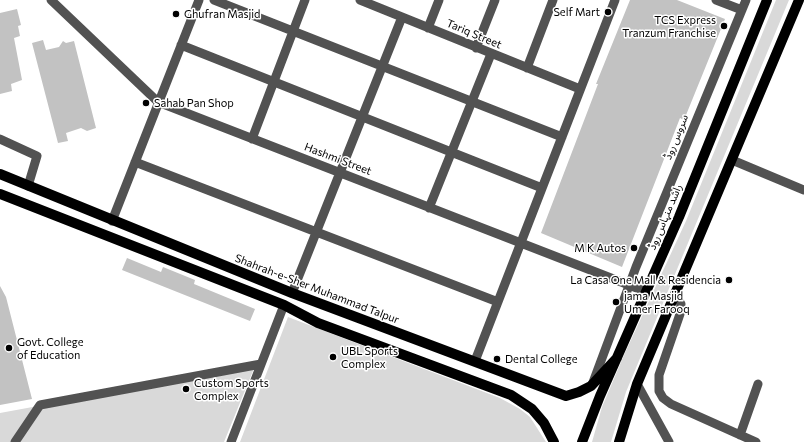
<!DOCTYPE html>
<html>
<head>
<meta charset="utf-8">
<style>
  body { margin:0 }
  canvas { display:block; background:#fff }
</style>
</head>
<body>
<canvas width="804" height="442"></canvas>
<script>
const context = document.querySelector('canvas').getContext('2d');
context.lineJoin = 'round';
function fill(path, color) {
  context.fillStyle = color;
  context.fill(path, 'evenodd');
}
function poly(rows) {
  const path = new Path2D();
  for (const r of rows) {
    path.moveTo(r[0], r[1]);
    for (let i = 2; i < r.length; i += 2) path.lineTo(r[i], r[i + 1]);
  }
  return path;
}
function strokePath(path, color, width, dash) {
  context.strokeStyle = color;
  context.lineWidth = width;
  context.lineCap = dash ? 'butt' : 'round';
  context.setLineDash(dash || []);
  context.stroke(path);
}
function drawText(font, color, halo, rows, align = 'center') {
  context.font = font + ' Commissioner,"Noto Sans Arabic",sans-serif';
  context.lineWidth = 3;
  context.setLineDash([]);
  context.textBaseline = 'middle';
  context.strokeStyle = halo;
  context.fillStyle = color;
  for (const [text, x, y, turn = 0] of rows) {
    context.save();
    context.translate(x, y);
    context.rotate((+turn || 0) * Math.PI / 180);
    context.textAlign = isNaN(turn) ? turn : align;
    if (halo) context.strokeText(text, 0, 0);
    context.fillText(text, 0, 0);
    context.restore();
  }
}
fill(poly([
  [776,0,789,0,626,392,611,442,592,442,602,407,624,355,686,221],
  [288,317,500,398,520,409,530,417,546,442,240,442],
  [255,366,224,442,0,442,0,413]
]), '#d9d9d9');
fill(poly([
  [630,0,677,0,725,19,684,120,680,118,622,267,541,233,598,84,596,84],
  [17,9,21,25,18,26,20,36,14,38,22,80,11,84,12,91,0,94,0,13],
  [43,40,46,50,59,47,63,41,66,43,74,41,96,128,87,131,81,128,66,133,68,141,58,143,32,43],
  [127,258,161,272,163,267,195,280,194,284,255,309,250,321,122,270],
  [0,286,6,297,32,399,0,405]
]), '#c2c2c2');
strokePath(poly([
  [51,0,158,102,647,292],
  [214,0,562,137],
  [360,0,580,89],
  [716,0,742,10],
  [428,28,439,0],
  [181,45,542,188],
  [476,48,495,0],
  [527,68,553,0],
  [0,139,37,156,28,186],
  [252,139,305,0],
  [732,160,804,190],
  [135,162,498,302],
  [429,208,491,54],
  [112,221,199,0],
  [292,293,402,17],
  [675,294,681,304,680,314,659,375,659,391,663,398,671,404,756,442],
  [475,361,615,0],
  [637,384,669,442],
  [592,385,636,267,746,0],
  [740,435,758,384],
  [15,442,40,405,261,364],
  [231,442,284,305]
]), '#525252', 9);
strokePath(poly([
  [0,174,292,293,566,396,579,392,591,386,617,358],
  [0,194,284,305,318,323,511,395,532,409,544,423,554,442],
  [582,442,600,396,679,217,767,0],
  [619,442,637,384,799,0]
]), '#000', 10);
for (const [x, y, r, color] of [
  [608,12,4,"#000"],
  [176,14,4,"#000"],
  [724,26,4,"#000"],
  [146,103,4,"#000"],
  [634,248,4,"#000"],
  [729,280,4,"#000"],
  [616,302,4,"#000"],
  [9,348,4,"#000"],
  [333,357,4,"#000"],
  [497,359,4,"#000"],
  [186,389,4,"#000"]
]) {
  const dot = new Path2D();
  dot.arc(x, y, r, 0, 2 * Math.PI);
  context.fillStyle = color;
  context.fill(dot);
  strokePath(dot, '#fff', 1.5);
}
drawText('11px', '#000', '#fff', [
  ["Self Mart",600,12,"right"],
  ["Ghufran Masjid",184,14],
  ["TCS Express",716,20,"right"],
  ["Tranzum Franchise",716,33,"right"],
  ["Sahab Pan Shop",154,103],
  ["M K Autos",626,248,"right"],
  ["La Casa One Mall & Residencia",721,280,"right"],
  ["jama Masjid",624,296],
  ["Umer Farooq",624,309],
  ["Govt. College",17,342],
  ["of Education",17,355],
  ["UBL Sports",341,351],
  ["Complex",341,364],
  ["Dental College",505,359],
  ["Custom Sports",194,383],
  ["Complex",194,396]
], 'left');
drawText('11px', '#000', '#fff', [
  ["Tariq Street",474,34,23],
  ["سروس روڈ",676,137,-68],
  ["Hashmi Street",338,159,21],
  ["راشد منہاس روڈ",665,217,-67],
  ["Shahrah-e-Sher Muhammad Talpur",317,289,21]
]);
</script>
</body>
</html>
